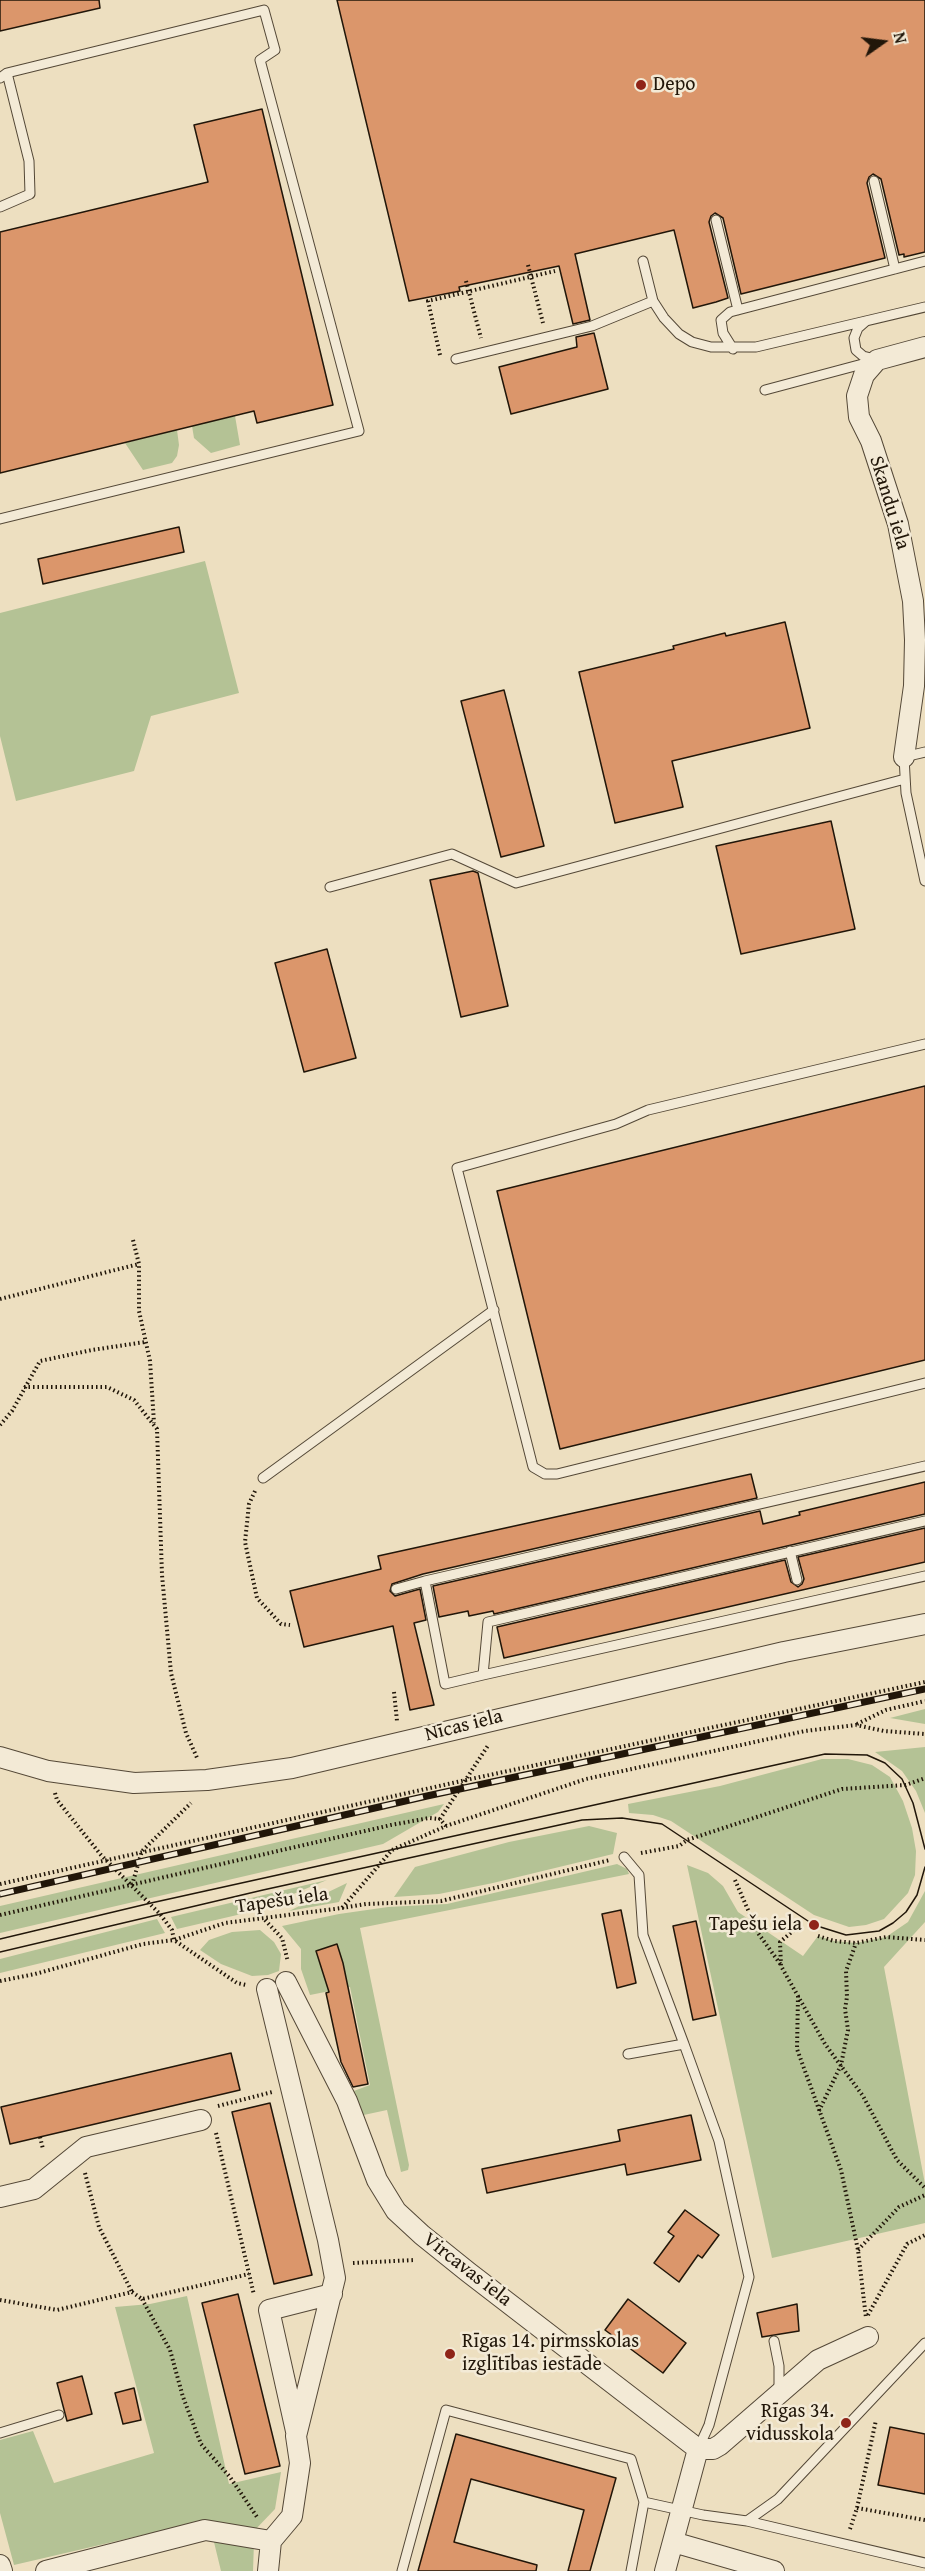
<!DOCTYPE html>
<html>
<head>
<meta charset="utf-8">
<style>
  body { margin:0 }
  #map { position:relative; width:925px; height:2571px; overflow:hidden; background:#eddfc0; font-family:"Gentium Book Plus",serif }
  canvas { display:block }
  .north { position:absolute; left:853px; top:12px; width:60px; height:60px; -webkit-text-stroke:4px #f3ead6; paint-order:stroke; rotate:76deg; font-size:16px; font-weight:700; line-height:24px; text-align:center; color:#211609 }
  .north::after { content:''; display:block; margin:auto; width:21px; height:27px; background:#211609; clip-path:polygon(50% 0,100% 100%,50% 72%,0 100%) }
</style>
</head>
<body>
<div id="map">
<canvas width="925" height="2571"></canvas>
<div class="north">N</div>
</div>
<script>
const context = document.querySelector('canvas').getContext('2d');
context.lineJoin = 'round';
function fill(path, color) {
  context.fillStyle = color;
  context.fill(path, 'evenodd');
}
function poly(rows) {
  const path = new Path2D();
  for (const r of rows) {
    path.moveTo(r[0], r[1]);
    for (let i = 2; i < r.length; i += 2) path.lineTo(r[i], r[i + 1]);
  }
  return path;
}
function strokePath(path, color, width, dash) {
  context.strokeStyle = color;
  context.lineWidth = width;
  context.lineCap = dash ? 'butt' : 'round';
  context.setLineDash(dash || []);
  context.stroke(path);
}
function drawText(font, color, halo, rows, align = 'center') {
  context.font = font + ' "Gentium Book Plus",serif';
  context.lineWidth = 5;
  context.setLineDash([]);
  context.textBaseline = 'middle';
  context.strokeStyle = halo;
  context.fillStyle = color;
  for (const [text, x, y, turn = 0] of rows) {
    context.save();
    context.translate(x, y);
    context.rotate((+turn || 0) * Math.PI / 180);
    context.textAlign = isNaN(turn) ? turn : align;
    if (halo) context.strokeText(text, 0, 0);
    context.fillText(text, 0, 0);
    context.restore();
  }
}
fill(poly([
  [235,416,240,445,211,453,194,438,192,426],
  [177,430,179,445,177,456,172,463,143,470,125,443],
  [205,561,239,693,151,716,134,771,16,801,0,736,0,613],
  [925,1709,925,1724,890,1718],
  [925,1747,925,1813,916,1791,902,1771,875,1752],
  [822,1759,848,1759,872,1765,890,1777,903,1801,912,1828,916,1851,915,1875,908,1893,884,1919,866,1925,849,1927,814,1915,671,1821,653,1815,629,1813,628,1804,720,1786],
  [444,1804,438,1812,383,1844,0,1933,0,1906],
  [589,1826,617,1833,613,1854,493,1883,439,1894,394,1897,415,1867,509,1842],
  [617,1864,627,1869,629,1874,360,1928,409,2165,408,2170,401,2172,387,2110,359,2116,351,2092,370,2085,350,1987,310,1995,301,1969,301,1949,282,1926,339,1914,388,1907,447,1904],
  [687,1865,708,1873,723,1886,738,1912,803,1956,818,1936,834,1941,856,1943,886,1937,908,1922,925,1891,925,1922,884,1967,925,2184,925,2223,772,2258],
  [327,1880,250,1912,177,1929,171,1917],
  [347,1883,339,1902,289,1911],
  [157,1919,165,1933,0,1973,0,1959],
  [260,1930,274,1942,281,1954,279,1971,268,1975,252,1976,221,1964,200,1950,209,1940,232,1932],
  [187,2296,229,2484,281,2472,275,2509,254,2531,190,2524,14,2565,0,2513,0,2440,33,2431,54,2483,154,2453,115,2307,150,2304],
  [213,2538,254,2542,253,2571,221,2571]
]), '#b4c295');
const building = poly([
  [0,0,99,0,100,8,0,31,0,0],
  [337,0,925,0,925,252,904,257,904,254,899,255,881,179,873,174,869,177,867,183,885,258,741,294,723,218,715,213,711,216,709,222,728,298,716,302,693,308,674,230,575,254,590,320,573,324,559,266,459,287,460,291,409,301,337,0],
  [262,109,333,405,257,423,254,411,0,473,0,232,208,182,194,125,262,109],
  [594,333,608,389,511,414,499,367,577,347,576,337,594,333],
  [179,527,184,552,43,584,38,559,179,527],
  [785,622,810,728,672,761,683,807,615,823,579,672,674,649,673,646,725,633,726,636,785,622],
  [504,690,544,846,501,857,461,701,504,690],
  [831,821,855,929,741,954,716,846,831,821],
  [473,871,478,873,508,1006,461,1017,430,880,473,871],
  [327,949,356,1058,304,1072,275,963,327,949],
  [925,1086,925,1360,560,1449,497,1191,925,1086],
  [751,1474,757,1498,423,1574,392,1584,390,1591,395,1596,420,1589,426,1620,414,1623,434,1705,410,1710,393,1626,304,1647,290,1591,381,1569,378,1556,751,1474],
  [925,1482,925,1514,494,1614,493,1611,469,1616,468,1611,439,1617,433,1586,760,1511,763,1524,800,1515,799,1512,925,1482],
  [925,1528,925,1562,504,1658,497,1627,785,1560,791,1582,798,1587,802,1584,804,1579,798,1557,925,1528],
  [621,1910,636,1983,617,1988,602,1914,621,1910],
  [696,1921,716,2015,693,2020,673,1926,696,1921],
  [337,1944,343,1963,368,2084,353,2087,341,2062,326,1993,329,1992,316,1951,337,1944],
  [231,2053,240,2090,10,2144,1,2107,231,2053],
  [270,2103,312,2275,274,2284,232,2112,270,2103],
  [691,2115,701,2160,627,2175,625,2164,487,2193,482,2169,620,2141,618,2130,691,2115],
  [685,2210,719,2235,702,2258,698,2255,679,2282,654,2263,674,2236,668,2232,685,2210],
  [238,2294,280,2466,245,2474,202,2303,238,2294],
  [628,2299,686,2343,663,2373,605,2330,628,2299],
  [797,2304,799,2331,762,2337,757,2313,797,2304],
  [82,2376,92,2414,67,2421,57,2383,82,2376],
  [134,2388,141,2420,123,2424,115,2393,134,2388],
  [890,2427,925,2434,925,2494,878,2485,890,2427],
  [456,2434,616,2478,590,2571,568,2571,584,2510,471,2479,454,2542,537,2565,536,2571,418,2571,456,2434]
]);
fill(building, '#db966b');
strokePath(building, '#211609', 1.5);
const lane = poly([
  [0,78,7,73,264,10,275,50,260,60,359,431,0,519],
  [874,181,895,269],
  [0,207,30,194,29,161,7,73],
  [716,220,738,310],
  [643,261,653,301,664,318,679,334,692,342,711,347,756,347,925,307],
  [866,321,858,328,854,338,856,350,863,356,875,359],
  [733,349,723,333,721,320,730,312,925,261],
  [456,359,592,326,653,301],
  [765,390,870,362],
  [925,752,904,757,906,793,925,881],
  [330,887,452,854,516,883,905,779],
  [925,1044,648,1110,616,1124,457,1168,533,1467,545,1474,557,1474,925,1383],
  [263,1478,494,1310],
  [790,1551,797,1580],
  [425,1581,925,1466],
  [396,1589,425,1581,445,1684,483,1675,488,1622,925,1521],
  [483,1675,925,1576],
  [624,1857,639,1875,643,1935,684,2044],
  [628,2054,684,2044,719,2141,749,2277,709,2425,698,2449],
  [774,2341,779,2366,779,2392],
  [0,2433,59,2415],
  [644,2502,703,2515,747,2521,925,2563],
  [747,2521,778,2499,925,2343],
  [402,2571,446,2410,631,2459,644,2502,631,2571]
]);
const street = poly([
  [904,757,914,686,915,640,913,601,898,524,871,441,859,417,857,396,864,375,877,360,925,347],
  [0,1757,48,1771,134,1783,207,1780,292,1768,784,1652,925,1624],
  [286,1982,347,2101,377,2180,396,2211,422,2235,468,2272,698,2449],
  [267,1989,328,2240,335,2278,296,2436,300,2463,292,2516,271,2541,268,2571],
  [0,2197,34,2189,86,2147,201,2120],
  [296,2431,269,2310,332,2294],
  [698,2449,713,2449,720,2445,818,2360,868,2337],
  [673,2542,774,2571],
  [0,2565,2,2571],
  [46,2571,205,2530,271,2541],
  [665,2571,698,2449]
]);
strokePath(lane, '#544837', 11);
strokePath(street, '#544837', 22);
strokePath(poly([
  [528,265,543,323],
  [466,281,481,338],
  [440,355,428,301,555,271],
  [133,1240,139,1264,139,1311,150,1361,154,1423],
  [0,1299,139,1264],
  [24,1387,107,1387,134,1400,157,1429,162,1575,171,1673,186,1733,198,1760],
  [0,1425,12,1411,40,1361,92,1350,145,1342],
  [255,1491,249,1504,245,1542,257,1598,281,1624,290,1625],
  [394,1692,397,1721],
  [857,1724,886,1710,925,1701],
  [55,1793,57,1800,101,1855,160,1914,172,1930,174,1940,237,1983,246,1985],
  [446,1826,440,1819,489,1744],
  [641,1853,679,1846,687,1840,842,1789,906,1785,925,1778],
  [735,1880,758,1933,781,1965],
  [0,1884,466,1780,925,1682],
  [132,1885,142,1851,191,1803],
  [342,1908,366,1904,441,1901,610,1860],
  [0,1915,391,1825,429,1818,440,1819],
  [265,1920,282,1938,288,1962],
  [801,1924,780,1942,781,1966,825,2044,863,2096,897,2160,925,2188],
  [818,1936,834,1941,856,1943,886,1937,925,1940],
  [0,1981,35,1974,143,1944,174,1940,225,1923,342,1908,392,1850,446,1826,586,1779,805,1731,856,1725,884,1731,925,1734],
  [798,1996,797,2049,841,2170,858,2250,866,2318],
  [218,2106,272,2092],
  [819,2111,841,2065,848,2030,845,2009,847,1997,846,1971,856,1943],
  [216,2133,254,2295],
  [40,2137,43,2149],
  [85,2173,99,2227,132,2292],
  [858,2250,899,2207,925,2195],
  [353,2263,415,2260],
  [142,2299,170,2350,183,2397,201,2444,230,2477,257,2517],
  [0,2300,57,2310,132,2292,142,2299,249,2274],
  [868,2315,907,2244,925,2235],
  [857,2508,925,2520],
  [850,2529,857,2508,876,2420]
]), '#211609', 4, [1.5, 3]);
strokePath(lane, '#f3ead6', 9);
strokePath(street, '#f3ead6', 20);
strokePath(poly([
  [0,1939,151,1903,825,1754,867,1755,885,1763,902,1779,913,1803,925,1849],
  [0,1952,263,1890,582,1820,622,1818,662,1824,814,1925,846,1935,879,1931,893,1923,906,1912,917,1895,925,1867]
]), '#211609', 1.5);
const rail = poly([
  [0,1894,427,1796,925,1689]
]);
strokePath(rail, '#211609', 7);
strokePath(rail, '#f3ead6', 4.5, [14]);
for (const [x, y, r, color] of [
  [641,85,6,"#8f2418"],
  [814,1925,6,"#8f2418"],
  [450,2354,6,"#8f2418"],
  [846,2423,6,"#8f2418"]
]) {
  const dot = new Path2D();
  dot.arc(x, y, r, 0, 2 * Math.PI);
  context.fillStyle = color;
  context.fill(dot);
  strokePath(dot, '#f3ead6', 2);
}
drawText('20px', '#211609', '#f3ead6', [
  ["Depo",653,85],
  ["Tapešu iela",802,1925,"right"],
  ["Rīgas 14. pirmsskolas",462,2342],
  ["izglītības iestāde",462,2365],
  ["Rīgas 34.",834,2412,"right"],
  ["vidusskola",834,2435,"right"]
], 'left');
drawText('20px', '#211609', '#f3ead6', [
  ["Skandu iela",889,503,73],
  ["Nīcas iela",464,1726,-14],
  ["Tapešu iela",282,1901,-8],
  ["Vircavas iela",467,2270,38]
]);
</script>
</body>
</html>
